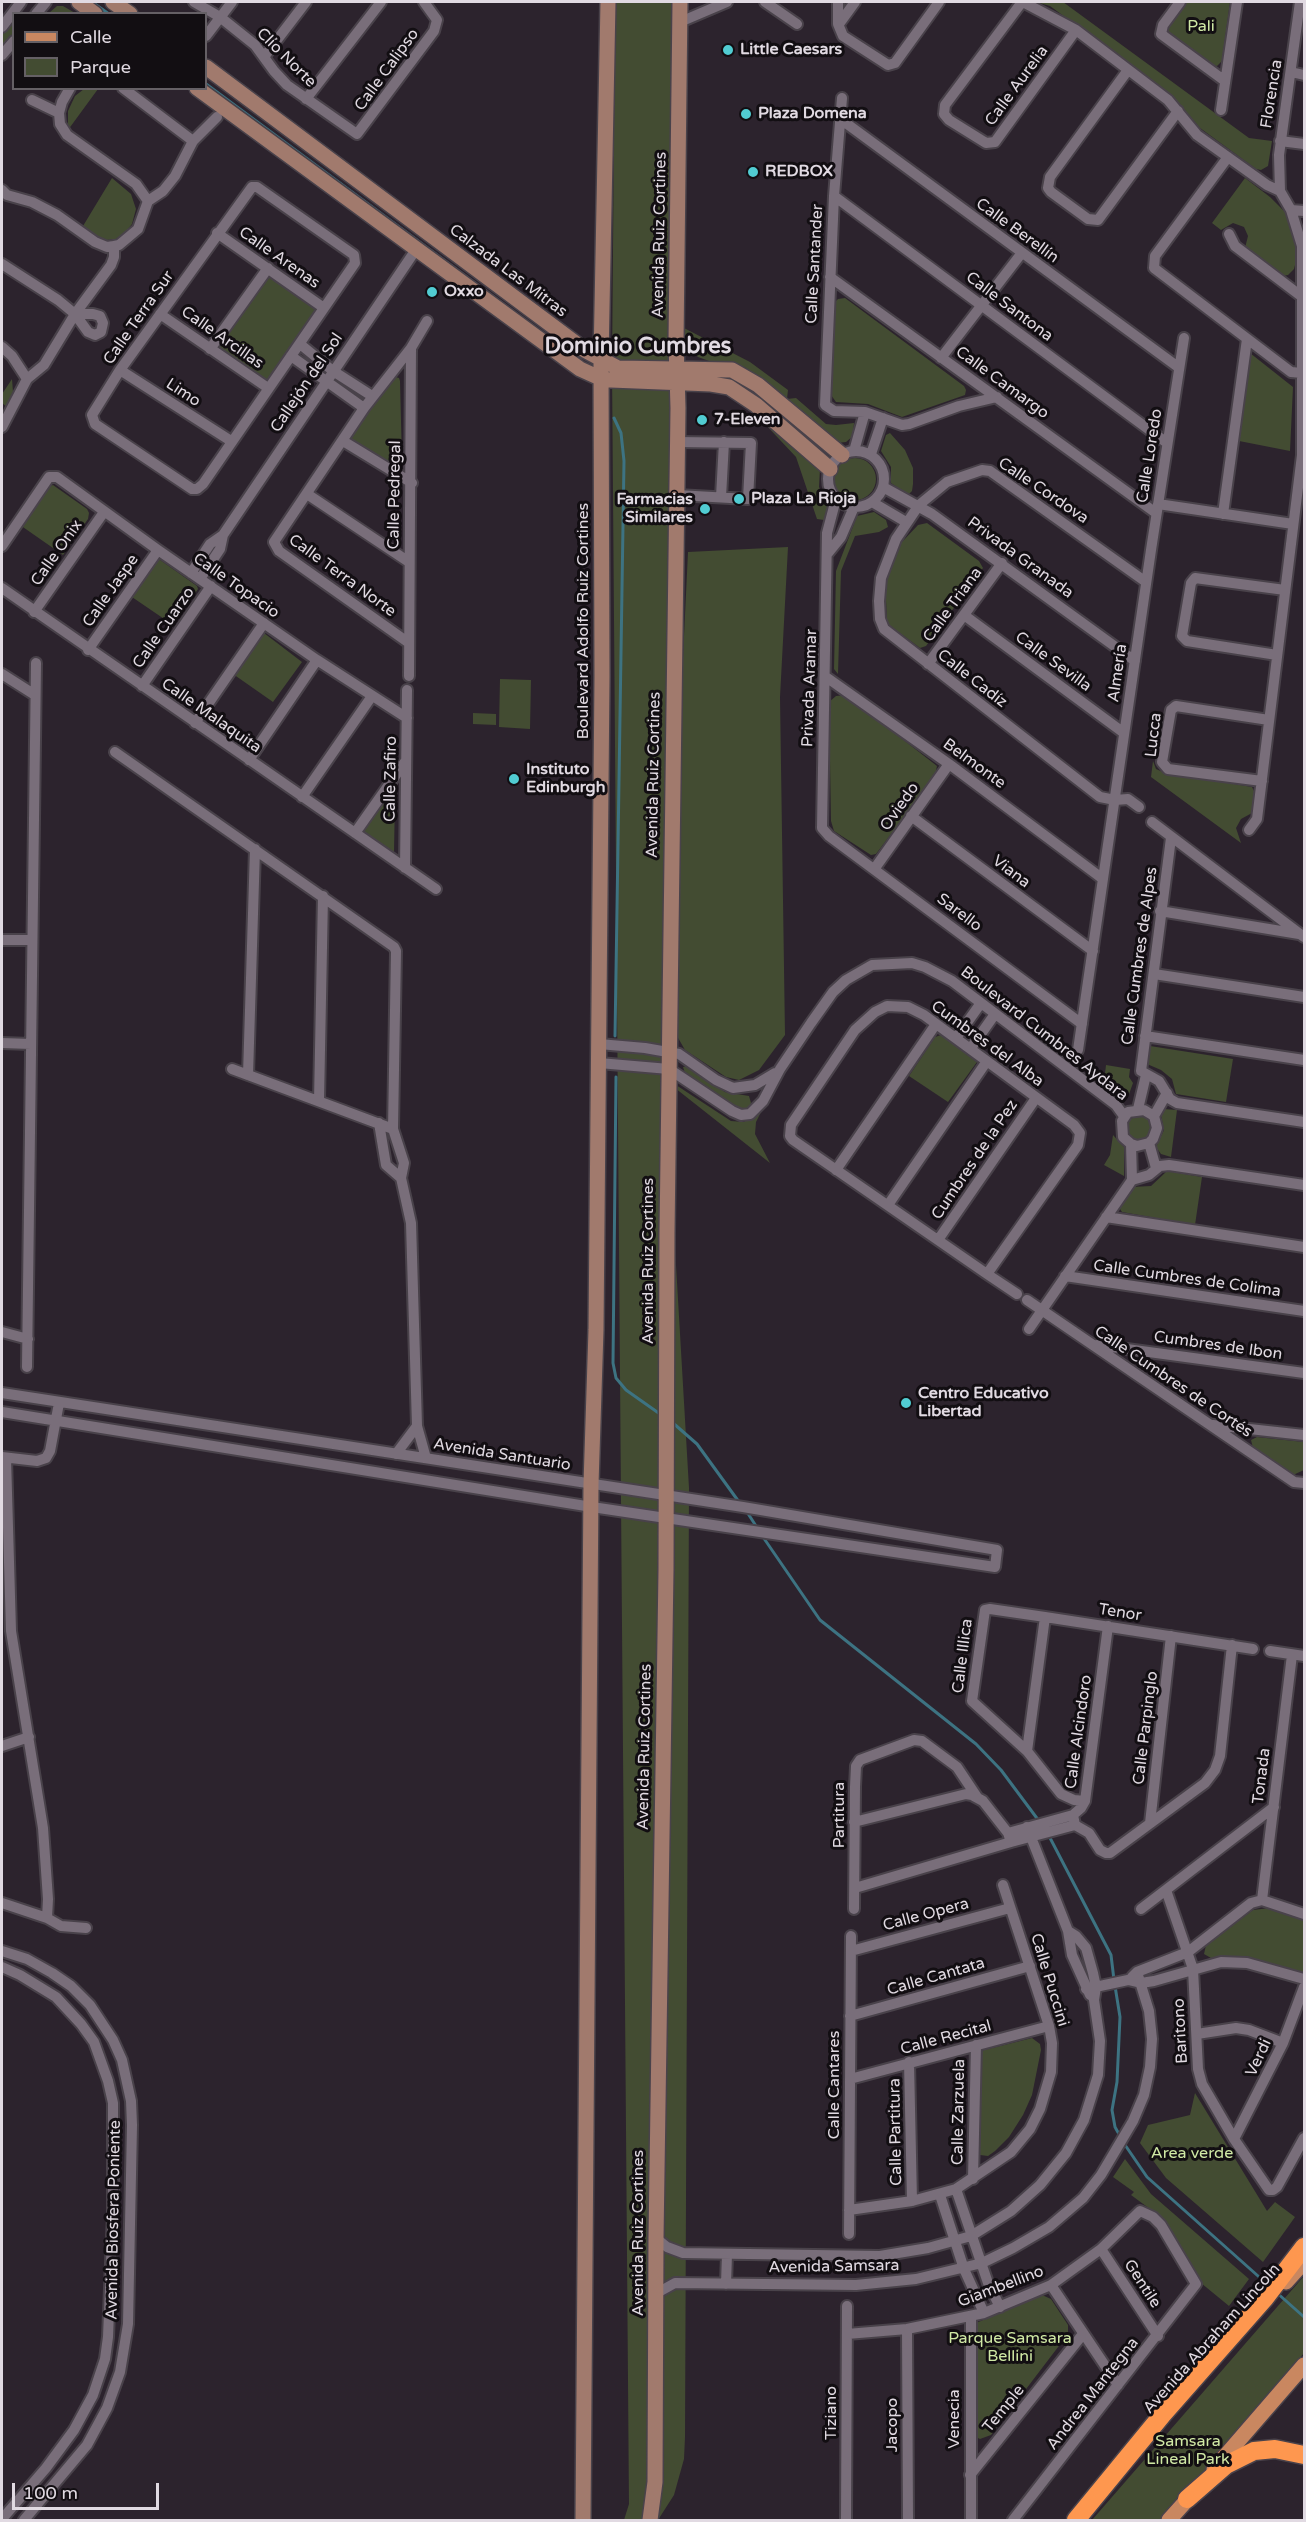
<!DOCTYPE html>
<html>
<head>
<meta charset="utf-8">
<style>
  body { margin:0 }
  #map { position:relative; width:1306px; height:2522px; overflow:hidden; background:#2c232d; font-family:"Varela Round",sans-serif }
  canvas { display:block }
  .frame { position:absolute; inset:0; border:3px solid #e1dae2; pointer-events:none }
  .legend { position:absolute; left:12px; top:12px; width:195px; height:78px; box-sizing:border-box; background:#120e12; border:2px solid #656065; margin:0; padding:8px 10px; list-style:none; font-size:18px; color:#e1dae2 }
  .legend li { display:flex; align-items:center; gap:12px; height:30px }
  .legend b { width:30px; border:2px solid #656065 }
  .scale { position:absolute; left:12px; top:2483px; width:147px; height:27px; box-sizing:border-box; border:3px solid #e1dae2; border-top:0; padding-left:8px; font-size:18px; line-height:21px; white-space:nowrap; color:#e1dae2; -webkit-text-stroke:4px #120e12; paint-order:stroke }
</style>
</head>
<body>
<div id="map">
<canvas width="1306" height="2522"></canvas>
<div class="frame"></div>
<ul class="legend">
<li><b style="height:8px;background:#c98760"></b>Calle</li>
<li><b style="height:16px;background:#434c32"></b>Parque</li>
</ul>
<div class="scale">100 m</div>
</div>
<script>
const context = document.querySelector('canvas').getContext('2d');
context.lineJoin = 'round';
function fill(path, color) {
  context.fillStyle = color;
  context.fill(path, 'evenodd');
}
function poly(rows) {
  const path = new Path2D();
  for (const r of rows) {
    if (r.length === 3) {
      path.moveTo(r[0] + r[2], r[1]);
      path.arc(r[0], r[1], r[2], 0, 2 * Math.PI);
      continue;
    }
    path.moveTo(r[0], r[1]);
    for (let i = 2; i < r.length; i += 2) path.lineTo(r[i], r[i + 1]);
  }
  return path;
}
function strokePath(path, color, width, dash) {
  context.strokeStyle = color;
  context.lineWidth = width;
  context.lineCap = dash ? 'butt' : 'round';
  context.setLineDash(dash || []);
  context.stroke(path);
}
function drawText(font, color, halo, rows, align = 'center') {
  context.font = font + ' "Varela Round",sans-serif';
  context.lineWidth = 6;
  context.setLineDash([]);
  context.textBaseline = 'middle';
  context.strokeStyle = halo;
  context.fillStyle = color;
  for (const [text, x, y, turn = 0] of rows) {
    context.save();
    context.translate(x, y);
    context.rotate((+turn || 0) * Math.PI / 180);
    context.textAlign = isNaN(turn) ? turn : align;
    if (halo) context.strokeText(text, 0, 0);
    context.fillText(text, 0, 0);
    context.restore();
  }
}
fill(poly([
  [615,2,674,2,665,1035,688,552,788,547,780,697,785,1035,759,1070,739,1080,726,1077,685,1050,677,1036,664,1059,689,1488,685,2437,684,2459,674,2495,658,2520,624,2520,629,2504,612,369],
  [1036,2,1063,2,1249,138,1272,141,1268,166,1261,170,1256,169,1200,128,1172,96,1050,6],
  [1185,2,1230,2,1222,61,1217,66,1212,65,1166,33,1167,25],
  [57,6,63,6,75,13,49,13],
  [13,21,13,34,2,47,2,35],
  [84,89,98,89,68,130,68,111,75,96],
  [112,178,131,194,136,209,132,224,125,233,116,239,107,240,97,236,83,226],
  [1245,178,1270,197,1287,214,1296,242,1297,257,1294,269,1288,275,1283,276,1245,248,1248,236,1244,227,1233,223,1221,230,1212,223],
  [268,268,324,308,268,388,211,349],
  [845,298,964,386,966,390,965,395,902,417,868,404,836,402,831,395,834,303,838,299],
  [684,328,750,362,788,390,787,399,796,398,826,424,836,425,854,423,853,436,846,442,837,443,746,368,731,363,709,361,698,357,686,345],
  [1250,353,1293,387,1290,451,1234,440],
  [392,376,399,378,400,381,402,460,395,469,352,442,350,436],
  [12,379,13,392,8,408,2,403,2,394],
  [764,423,820,469,819,487,828,507,824,520,817,519,796,457],
  [890,433,905,450,913,468,913,484,912,491,908,495,891,483,891,467,881,451,886,435],
  [855,479,21],
  [53,485,87,509,89,513,88,519,63,555,20,525,47,487],
  [874,512,886,520,888,527,879,532,855,536,841,571,838,674,834,669,836,571,857,516],
  [927,523,979,561,983,568,926,646,920,648,889,625,887,620,885,582,901,543,918,525],
  [156,557,197,586,198,589,173,625,129,595],
  [261,633,264,633,302,662,273,702,233,674],
  [500,679,531,680,530,729,499,727],
  [846,695,937,766,935,776,876,854,871,855,834,831,831,821,829,702,836,696],
  [473,713,496,714,496,725,473,724],
  [1153,761,1156,769,1163,772,1252,787,1255,793,1252,813,1241,819,1236,828,1241,843,1151,777],
  [388,794,395,797,394,852,361,830],
  [941,1035,977,1062,948,1102,909,1076,935,1037],
  [1150,1046,1233,1059,1226,1102,1176,1094,1172,1079,1161,1070,1147,1064],
  [1106,1065,1130,1069,1129,1077,1133,1083,1128,1097,1104,1082],
  [687,1066,725,1092,749,1096,751,1103,749,1108,740,1111,685,1073,683,1067],
  [676,1085,731,1121,744,1122,759,1108,762,1110,756,1122,755,1134,770,1163,675,1088],
  [1164,1109,1177,1110,1171,1157,1161,1154,1156,1147,1164,1130,1161,1115],
  [1139,1128,12],
  [1113,1135,1124,1147,1124,1176,1104,1165,1110,1155],
  [1167,1171,1202,1177,1195,1225,1122,1212,1120,1209,1120,1205,1132,1187,1151,1186],
  [1257,1437,1304,1442,1304,1470,1293,1475,1253,1448,1251,1440],
  [1269,1908,1304,1919,1304,1974,1241,1957,1211,1958,1204,1954,1206,1945,1253,1910],
  [1032,2038,1040,2044,1041,2050,1032,2095,1023,2115,1009,2137,995,2151,988,2156,980,2155,977,2151,980,2051],
  [1195,2093,1267,2211,1275,2202,1295,2217,1263,2262,1166,2178,1140,2143,1148,2125,1190,2115],
  [1125,2159,1151,2194,1249,2279,1229,2306,1201,2283,1150,2209,1131,2195,1134,2192,1113,2177],
  [1304,2276,1304,2353,1199,2478,1161,2520,1092,2520],
  [1042,2295,1051,2299,1068,2325,1068,2334,991,2435,980,2439,974,2436,976,2323]
]), '#434c32');
strokePath(poly([
  [92,2,109,14],
  [206,84,583,363],
  [614,418,621,433,624,461,615,1036],
  [616,1077,613,1363,616,1378,626,1390,660,1414],
  [673,1423,697,1444,739,1502],
  [747,1512,756,1526],
  [763,1537,820,1620,976,1744,1001,1770,1039,1821],
  [1048,1834,1111,1955,1114,1980],
  [1115,1986,1120,2017,1117,2082,1112,2110,1115,2127,1120,2136],
  [1123,2142,1147,2177,1267,2284],
  [1276,2292,1304,2317]
]), '#3d7382', 3);
const street = poly([
  [194,2,220,17,255,45,274,71,287,85,357,134,434,31,437,20,424,2],
  [765,2,797,24],
  [838,2,838,24,843,36,888,65,895,63,939,2],
  [1022,2,945,105,944,114,949,120,986,143,995,142,1076,30],
  [1023,2,1076,30,1168,100,1197,135,1267,185,1280,191],
  [1180,2,1163,25,1161,34,1225,81],
  [36,14,46,2],
  [680,22,727,2],
  [839,24,855,2],
  [2,27,21,2],
  [206,36,232,2],
  [2,55,14,41],
  [264,57,306,2],
  [1128,70,1050,177,1048,188,1051,192,1088,219,1098,220,1178,111],
  [1291,72,1304,75],
  [70,88,62,102,59,113,60,124,67,135,136,184,148,201],
  [123,88,193,141],
  [842,98,834,196,825,405,834,411,865,412,902,425,909,424,959,406,997,397],
  [306,99,381,2],
  [32,100,59,113],
  [1221,110,1237,2],
  [839,118,1178,367],
  [1280,141,1304,144],
  [1228,157,1155,256,1154,268,1291,372,1302,373],
  [252,187,257,187,354,255,355,263,203,484,197,489,192,489,95,424,92,415,120,370,252,187],
  [2,190,7,195,32,202,57,215,95,242,107,247,114,246],
  [834,196,1167,443],
  [1291,210,1304,211],
  [217,233,324,308],
  [1229,234,1235,246,1301,296],
  [2,264,58,300,75,314,88,332,95,335,101,332,103,323,100,316,93,314,75,314],
  [830,277,1156,513],
  [160,314,268,388],
  [300,344,333,371,372,396],
  [2,347,12,356,27,379],
  [210,349,268,268],
  [291,356,364,408],
  [941,358,1021,254],
  [120,370,231,441],
  [2,427,27,379,44,365,75,314,111,265,114,257,114,246,119,245,138,229,148,201,163,191,175,176,193,141,217,117],
  [343,441,412,483],
  [856,479,28],
  [854,451,865,412],
  [871,454,883,418],
  [883,487,932,514,1135,661],
  [307,494,409,562],
  [677,495,748,499,751,443,677,442],
  [721,497,724,442],
  [836,499,827,533,822,828,829,836,1082,1024],
  [872,502,906,522],
  [1158,504,1293,524],
  [1223,514,1247,339],
  [2,546,49,477,57,477,158,550,317,660,407,718],
  [828,553,841,537,854,507],
  [191,573,210,544,223,535],
  [200,579,220,549,223,535,417,248],
  [2,588,436,889],
  [34,612,104,512],
  [964,615,1124,733],
  [409,643,279,551,274,542,364,408,411,348,427,321],
  [88,650,158,550],
  [1277,655,1187,641,1182,636,1191,583,1195,578,1285,590],
  [928,664,1002,563],
  [2,674,35,695],
  [409,676,411,348],
  [826,677,949,764,1103,879],
  [142,686,211,586],
  [195,723,264,623],
  [115,752,394,947,396,951,393,1129,404,1163,401,1178,411,1223,417,1426,426,1458],
  [249,760,317,660],
  [1262,781,1168,769,1162,762,1171,710,1176,706,1269,720],
  [302,797,372,696],
  [1139,807,1128,799,1115,800,1100,797,884,629,880,619,879,601,881,578,896,539,919,505,947,482,982,470,990,471,1146,582],
  [911,816,1093,951],
  [1152,822,1304,937],
  [1249,830,1257,819,1302,455,1302,246,1291,210,1280,191,1279,155,1300,2],
  [355,833,405,762],
  [1171,838,1141,1071,1159,1081,1170,1099,1177,1103,1304,1122],
  [405,868,407,690],
  [875,868,949,764],
  [1160,911,1299,934],
  [2,940,32,940],
  [1154,974,1304,997],
  [1145,1036,1304,1060],
  [956,1038,981,1003],
  [2,1043,31,1044],
  [599,1044,645,1048,679,1054,716,1080,733,1088,755,1085,775,1073],
  [971,1048,995,1014],
  [1078,1050,1151,550,1184,338],
  [599,1063,669,1069,732,1111,741,1115,750,1114,763,1101,780,1069,811,1023,833,992,846,980,872,965,912,963,925,967,952,981,1116,1105,1124,1116],
  [232,1069,393,1129],
  [248,1075,255,849],
  [319,1101,323,896],
  [1138,1109,1146,1075],
  [1154,1116,1144,1110,1128,1112,1122,1121,1123,1137,1131,1144,1137,1146,1149,1143,1153,1139,1157,1128,1154,1116,1167,1093],
  [379,1123,386,1165,401,1178],
  [1149,1143,1156,1168],
  [1131,1144,1132,1180],
  [836,1170,936,1024],
  [1132,1180,1149,1175,1160,1166,1169,1165,1304,1185],
  [888,1205,987,1061],
  [1106,1217,1304,1247],
  [938,1240,1036,1098],
  [987,1274,1078,1145,1080,1133,1074,1125,924,1015,908,1007,887,1006,875,1012,855,1030,791,1125,790,1136,793,1140,987,1274,1017,1294],
  [1065,1276,1304,1311],
  [1027,1300,1294,1482,1304,1483],
  [1029,1329,1132,1180],
  [2,1332,28,1339],
  [1097,1345,1304,1373],
  [27,1367,36,663],
  [2,1393,743,1507,997,1550,995,1567,592,1507,2,1412],
  [1213,1425,1304,1435],
  [396,1454,417,1426],
  [2,1457,37,1461,46,1458,50,1451,59,1403],
  [6,1458,11,1631,43,1828,48,1899,47,1918],
  [1108,1626,1085,1801,1081,1808,1073,1815,1075,1825,1089,1833,1100,1850,1106,1853,1110,1853,1205,1783,1215,1770,1220,1756,1232,1645],
  [1270,1651,1304,1656],
  [2,1746,29,1737],
  [1027,1751,1045,1617],
  [1085,1801,1074,1800,1061,1794,1027,1751,972,1701,985,1610,990,1609,1045,1617,1253,1649],
  [854,1822,966,1794,972,1795,983,1801,1008,1833,1011,1842],
  [1150,1823,1171,1636],
  [1027,1827,1068,1931,1072,1955,1090,1995],
  [1008,1833,1073,1815],
  [855,1888,1011,1842,1075,1825],
  [1166,1890,1193,1969,1198,2069,1202,2084,1234,2139,1269,2190,1273,2190,1277,2187,1304,2138],
  [1262,1900,1292,1655],
  [2,1903,47,1918,61,1926,86,1928],
  [854,1909,855,1787,856,1766,860,1760,914,1740,922,1741,957,1767,977,1797],
  [1141,1909,1274,1807],
  [2,1951,27,1959,52,1973,71,1986,90,2005,113,2040,122,2060,131,2101,132,2125,128,2324,120,2372,107,2408,87,2445,24,2520],
  [851,1951,1010,1908],
  [2,1967,20,1975,56,1997,81,2024,94,2042,108,2081,113,2103,113,2214,108,2337,105,2359,93,2395,74,2430,46,2468,2,2519],
  [1132,1977,1137,1972,1188,1952,1251,1903,1262,1900,1304,1914],
  [1086,1989,1128,1980,1141,1983,1154,1981,1221,1962,1247,1963,1304,1979],
  [850,2016,1030,1966],
  [1197,2034,1236,2028,1249,2030,1283,2043],
  [909,2062,912,2201],
  [850,2079,1049,2026],
  [1234,2139,1283,2043,1304,1987],
  [973,2179,976,2045],
  [956,2189,988,2283,1000,2307],
  [940,2195,964,2269,984,2313],
  [849,2210,912,2201,956,2189,1011,2152,1030,2129,1040,2109,1051,2072,1052,2043,1049,2026,1003,1885],
  [849,2234,851,1936],
  [656,2238,667,2247,683,2253,880,2256,928,2248,971,2236,1011,2211,1040,2185,1066,2153,1084,2120,1098,2075,1100,2041,1094,2000,1096,1987,1093,1973,1086,1948,1076,1936,1068,1931],
  [1101,2249,1158,2336],
  [726,2284,727,2254],
  [1051,2285,1118,2385],
  [657,2293,675,2283,856,2285,916,2279,982,2263,1013,2248,1049,2227,1083,2198,1101,2175,1133,2121,1144,2095,1150,2067,1152,2039,1149,2011,1137,1972],
  [907,2329,908,2520],
  [847,2334,907,2329,984,2313,1051,2285,1101,2249,1140,2211,1153,2217,1161,2225,1196,2284,1013,2520],
  [970,2475,1083,2334],
  [846,2520,847,2306],
  [971,2520,971,2317]
]);
const secondary = poly([
  [79,2,95,14],
  [113,2,130,14],
  [206,67,586,351,618,368,732,370,758,385,842,455],
  [197,88,580,369,602,379,611,380,711,384,729,387,756,405,830,469],
  [583,2520,591,1484,596,1330,602,677,601,359,608,2],
  [650,2520,655,2482,656,2238,666,1570,667,1232,678,408,676,342,680,2]
]);
const primary = poly([
  [1286,2282,1304,2262],
  [1214,2469,1304,2365],
  [1169,2520,1195,2491]
]);
const highway = poly([
  [1187,2499,1226,2465,1254,2451,1275,2449,1304,2455],
  [1076,2520,1163,2414,1265,2298,1304,2247]
]);
strokePath(street, '#49424a', 14);
strokePath(secondary, '#49424a', 18);
strokePath(primary, '#49424a', 18);
strokePath(highway, '#49424a', 21);
strokePath(street, '#796e7a', 10);
strokePath(secondary, '#a17a6d', 15);
strokePath(primary, '#c98760', 15);
strokePath(highway, '#fe974f', 18);
for (const [x, y, r, color] of [
  [728,50,6,"#51ccd2"],
  [746,114,6,"#51ccd2"],
  [753,172,6,"#51ccd2"],
  [432,292,6,"#51ccd2"],
  [702,420,6,"#51ccd2"],
  [739,499,6,"#51ccd2"],
  [705,509,6,"#51ccd2"],
  [514,779,6,"#51ccd2"],
  [906,1403,6,"#51ccd2"]
]) {
  const dot = new Path2D();
  dot.arc(x, y, r, 0, 2 * Math.PI);
  context.fillStyle = color;
  context.fill(dot);
  strokePath(dot, '#120e12', 2);
}
drawText('16px', '#d0e9a5', '#120e12', [
  ["Pali",1201,27],
  ["Area verde",1192,2154],
  ["Parque Samsara",1010,2339],
  ["Bellini",1010,2357],
  ["Samsara",1188,2442],
  ["Lineal Park",1188,2460]
]);
drawText('bold 16px', '#e1dae2', '#120e12', [
  ["Little Caesars",740,50],
  ["Plaza Domena",758,114],
  ["REDBOX",765,172],
  ["Oxxo",444,292],
  ["7-Eleven",714,420],
  ["Plaza La Rioja",751,499],
  ["Farmacias",693,500,"right"],
  ["Similares",693,518,"right"],
  ["Instituto",526,770],
  ["Edinburgh",526,788],
  ["Centro Educativo",918,1394],
  ["Libertad",918,1412]
], 'left');
drawText('16px', '#e1dae2', '#120e12', [
  ["Clío Norte",286,58,45],
  ["Calle Calipso",387,70,-54],
  ["Calle Aurelia",1017,86,-54],
  ["Florencia",1272,94,-81],
  ["Calle Berellín",1017,231,36],
  ["Avenida Ruiz Cortines",660,235,-89],
  ["Calle Arenas",279,258,35],
  ["Calle Santander",815,264,-87],
  ["Calzada Las Mitras",508,271,37],
  ["Calle Santona",1009,307,37],
  ["Calle Terra Sur",139,318,-55],
  ["Calle Arcillas",222,338,35],
  ["Callejón del Sol",307,383,-56],
  ["Calle Camargo",1002,383,36],
  ["Limo",183,393,33],
  ["Calle Loredo",1150,456,-81],
  ["Calle Cordova",1043,491,34],
  ["Calle Pedregal",395,495,-89],
  ["Calle Onix",57,553,-55],
  ["Privada Granada",1020,558,36],
  ["Calle Terra Norte",342,576,36],
  ["Calle Topacio",236,586,35],
  ["Calle Jaspe",111,591,-55],
  ["Calle Triana",953,605,-54],
  ["Boulevard Adolfo Ruiz Cortines",584,621,-90],
  ["Calle Cuarzo",164,628,-55],
  ["Calle Sevilla",1053,662,36],
  ["Almería",1118,673,-82],
  ["Calle Cadíz",972,679,38],
  ["Privada Aramar",810,688,-88],
  ["Calle Malaquita",211,716,35],
  ["Lucca",1154,735,-83],
  ["Belmonte",974,764,36],
  ["Avenida Ruiz Cortines",654,775,-89],
  ["Calle Zafiro",391,779,-89],
  ["Oviedo",900,807,-55],
  ["Viana",1011,872,37],
  ["Sarello",959,913,37],
  ["Calle Cumbres de Alpes",1140,956,-82],
  ["Boulevard Cumbres Aydara",1044,1034,38],
  ["Cumbres del Alba",987,1044,36],
  ["Cumbres de la Pez",975,1160,-56],
  ["Avenida Ruiz Cortines",649,1261,-90],
  ["Calle Cumbres de Colima",1187,1279,8],
  ["Cumbres de Ibon",1218,1346,8],
  ["Calle Cumbres de Cortés",1173,1382,34],
  ["Avenida Santuario",502,1455,9],
  ["Tenor",1120,1613,9],
  ["Calle Illica",963,1656,-83],
  ["Calle Parpinglo",1146,1728,-83],
  ["Calle Alcindoro",1079,1732,-82],
  ["Avenida Ruiz Cortines",645,1747,-89],
  ["Tonada",1262,1776,-83],
  ["Partitura",840,1815,-90],
  ["Calle Opera",926,1915,-15],
  ["Calle Cantata",936,1977,-16],
  ["Calle Puccini",1049,1980,73],
  ["Baritono",1181,2031,-93],
  ["Calle Recital",946,2038,-15],
  ["Verdi",1259,2058,-65],
  ["Calle Cantares",835,2085,-90],
  ["Calle Zarzuela",959,2112,-89],
  ["Calle Partitura",896,2132,-91],
  ["Avenida Biosfera Poniente",114,2220,-89],
  ["Avenida Ruiz Cortines",639,2233,-90],
  ["Avenida Samsara",834,2267,-1],
  ["Gentile",1142,2284,57],
  ["Giambellino",1001,2287,-21],
  ["Avenida Abraham Lincoln",1212,2339,-48],
  ["Andrea Mantegna",1093,2394,-52],
  ["Temple",1004,2409,-51],
  ["Tiziano",832,2413,-90],
  ["Venecia",955,2419,-90],
  ["Jacopo",893,2425,-90]
]);
drawText('bold 22px', '#e1dae2', '#120e12', [
  ["Dominio Cumbres",638,347]
]);
</script>
</body>
</html>
